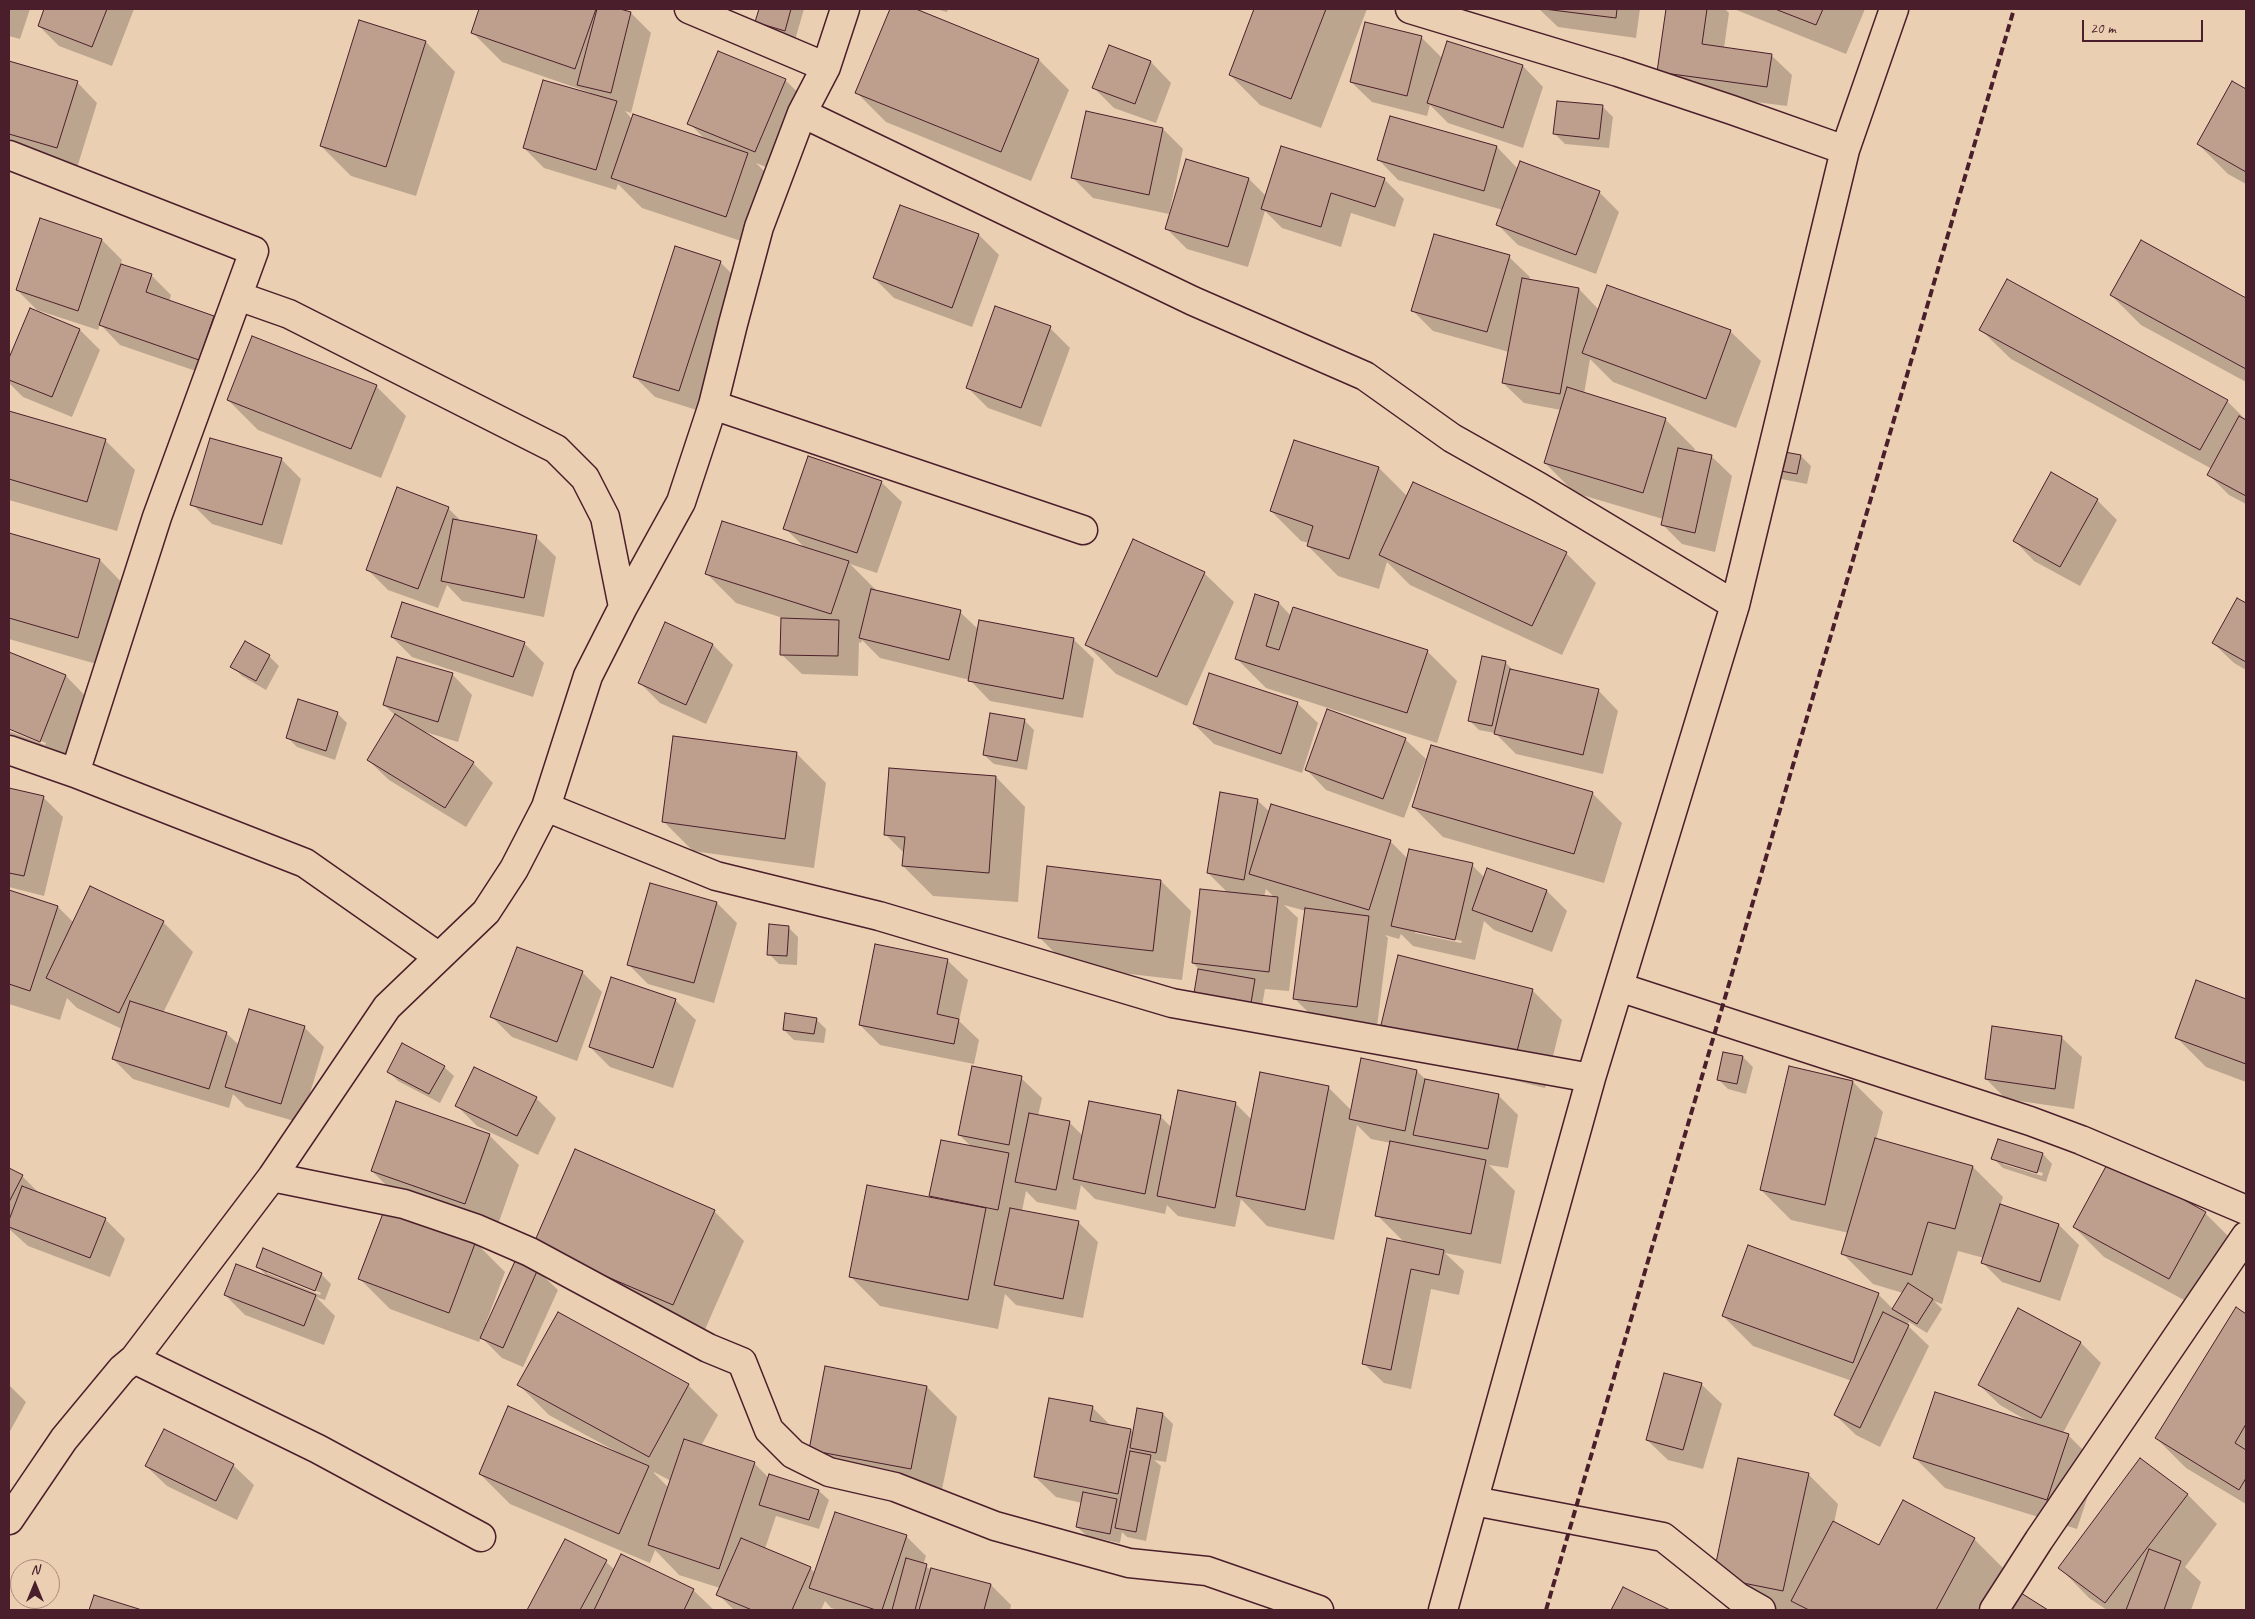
<!DOCTYPE html>
<html>
<head>
<meta charset="utf-8">
<style>
  body { margin:0 }
  #map { position:relative; width:2255px; height:1619px; overflow:hidden; background:#ebcfb2; font-family:Caveat,sans-serif }
  canvas { display:block }
  .frame { position:absolute; inset:0; border:10px solid #4a1f2b; pointer-events:none }
  .north { position:absolute; left:10px; top:1559px; width:50px; height:50px; box-sizing:border-box; background:#ebcfb2; border:1px solid #ab897c; border-radius:50%; rotate:0deg; font-size:14px; font-weight:700; line-height:20px; text-align:center; color:#4a1f2b }
  .north::after { content:''; display:block; margin:auto; width:18px; height:22px; background:#4a1f2b; clip-path:polygon(50% 0,100% 100%,50% 72%,0 100%) }
  .scale { position:absolute; left:2082px; top:20px; width:121px; height:22px; box-sizing:border-box; border:2px solid #4a1f2b; border-top:0; padding-left:6px; font-size:15px; line-height:18px; white-space:nowrap; color:#4a1f2b; -webkit-text-stroke:4px #ebcfb2; paint-order:stroke }
</style>
</head>
<body>
<div id="map">
<canvas width="2255" height="1619"></canvas>
<div class="frame"></div>
<div class="north">N</div>
<div class="scale">20 m</div>
</div>
<script>
const context = document.querySelector('canvas').getContext('2d');
context.lineJoin = 'round';
function fill(path, color) {
  context.fillStyle = color;
  context.fill(path, 'evenodd');
}
function poly(rows) {
  const path = new Path2D();
  for (const r of rows) {
    path.moveTo(r[0], r[1]);
    for (let i = 2; i < r.length; i += 2) path.lineTo(r[i], r[i + 1]);
  }
  return path;
}
function strokePath(path, color, width, dash) {
  context.strokeStyle = color;
  context.lineWidth = width;
  context.lineCap = dash ? 'butt' : 'round';
  context.setLineDash(dash || []);
  context.stroke(path);
}
fill(poly([
  [9,9,30,9,20,39,9,36],
  [45,9,134,9,112,66,59,46,39,26],
  [480,9,615,9,631,13,651,33,631,113,625,111,632,119,706,140,689,123,785,80,806,100,776,171,756,163,777,184,756,246,642,208,618,184,616,190,544,168,524,148,591,93,502,62,472,32],
  [760,9,804,9,795,40,766,32,756,22],
  [891,9,912,9,1039,60,1069,90,1031,181,886,122,856,92],
  [936,9,948,9,947,12],
  [1256,9,1367,9,1321,128,1260,105,1230,75],
  [1539,9,1640,9,1636,38,1558,27],
  [1667,9,1725,9,1729,13,1724,48,1771,55,1792,75,1787,106,1678,92,1658,72],
  [1734,9,1865,9,1846,54],
  [1421,37,1443,59,1448,43,1523,66,1543,87,1523,148,1448,123,1430,105,1427,116,1372,102,1351,82],
  [426,42,455,72,416,196,351,176,321,146],
  [1109,47,1151,62,1171,83,1156,123,1114,108,1094,88],
  [9,62,77,82,97,103,77,168,9,147],
  [2232,83,2246,91,2246,184,2228,174,2198,144],
  [1603,107,1613,117,1609,148,1565,144,1555,134],
  [1391,117,1497,147,1518,169,1599,192,1619,212,1596,274,1518,245,1497,224,1503,210,1398,180,1378,159],
  [1163,129,1183,149,1169,214,1093,198,1073,178],
  [1187,161,1249,179,1266,196,1384,179,1404,199,1395,227,1351,213,1341,247,1282,228,1265,211,1248,267,1187,249,1167,229],
  [901,206,979,235,999,255,972,327,894,298,874,278],
  [102,240,122,260,120,265,151,275,171,295,169,302,214,317,234,338,219,379,120,345,100,324,98,330,37,310,17,290],
  [2141,242,2246,300,2246,382,2141,325,2111,295],
  [1509,257,1530,277,1529,280,1579,289,1599,310,1608,287,1731,332,1761,361,1736,428,1613,382,1590,359,1584,394,1665,419,1695,449,1694,452,1711,456,1732,476,1715,552,1682,544,1662,524,1663,519,1575,493,1545,463,1561,410,1524,403,1503,383,1509,352,1433,331,1413,311],
  [720,262,740,282,700,411,655,397,635,377],
  [30,310,80,330,100,350,72,417,23,397,9,383,9,362],
  [1050,328,1070,348,1041,427,988,408,968,388],
  [1981,330,2227,401,2246,420,2246,504,2229,495,2209,475,2212,469,2011,359],
  [376,386,406,416,381,478,258,430,228,400],
  [9,413,105,440,135,470,117,531,9,500],
  [1295,441,1379,468,1408,497,1566,553,1596,583,1562,655,1410,585,1387,562,1379,589,1338,576,1308,546,1309,543,1301,541,1271,511],
  [1801,456,1811,466,1807,484,1781,479,1771,469],
  [281,459,301,479,282,545,212,524,192,504],
  [881,482,902,502,877,573,850,564,878,592,960,612,979,630,1073,639,1094,659,1083,718,990,701,970,680,880,658,862,640,861,643,859,642,858,676,802,674,781,654,783,618,736,603,706,573,805,548,785,528],
  [2097,500,2117,520,2080,586,2034,561,2014,540],
  [448,508,462,522,536,537,556,557,544,617,462,601,447,585,438,608,388,590,368,570],
  [9,534,100,560,129,590,107,667,9,639],
  [1204,573,1234,602,1187,706,1116,674,1086,644],
  [1256,596,1279,603,1291,616,1427,651,1457,681,1437,743,1266,688,1236,658],
  [2238,600,2246,605,2246,670,2234,663,2213,643],
  [666,624,713,645,733,665,706,724,660,703,640,683],
  [392,637,524,643,544,663,533,697,412,657],
  [245,643,269,656,279,666,266,690,242,676,232,666],
  [9,653,66,676,95,706,70,771,9,747,9,731,45,745,46,743,9,728],
  [1505,662,1514,671,1598,690,1618,711,1603,774,1516,754,1495,733,1479,730,1469,720],
  [452,674,472,695,458,742,422,731,473,763,493,783,466,827,389,780,368,760,396,716,384,705],
  [1297,703,1318,723,1302,773,1214,744,1194,724],
  [337,713,347,723,335,760,297,747,287,737],
  [1024,720,1034,730,1027,770,994,764,984,755],
  [1405,739,1426,759,1404,818,1326,790,1306,769],
  [796,753,826,783,814,868,693,851,663,821],
  [996,777,1025,807,1018,902,933,896,903,866,904,853,885,834],
  [9,789,43,797,63,817,44,896,9,887],
  [1592,793,1622,823,1604,883,1443,837,1413,807],
  [1257,800,1270,812,1390,841,1408,859,1472,865,1485,878,1488,870,1547,891,1567,911,1552,952,1494,930,1484,921,1475,960,1413,946,1401,934,1399,939,1385,935,1388,938,1377,1027,1315,1019,1295,999,1306,911,1284,905,1298,918,1289,991,1265,989,1261,1012,1195,993,1199,969,1193,963,1228,893,1208,873],
  [1266,889,1275,898,1264,897],
  [1415,930,1462,941,1461,943,1415,933],
  [1161,881,1191,911,1182,980,1069,967,1039,937],
  [651,884,717,903,737,923,714,1003,648,984,628,964],
  [9,891,58,907,74,923,163,922,193,952,163,1013,226,1033,239,1045,304,1027,324,1047,301,1123,246,1107,233,1094,229,1108,133,1079,113,1059,122,1029,77,1008,67,998,60,1020,9,1004],
  [788,927,798,937,797,965,779,964,769,954],
  [947,960,968,980,959,1021,979,1040,974,1064,880,1045,860,1025],
  [582,972,602,992,577,1061,512,1037,492,1017],
  [2197,982,2246,1000,2246,1082,2206,1067,2176,1037],
  [1532,990,1562,1020,1545,1088,1412,1055,1382,1025],
  [675,1000,696,1020,673,1088,610,1067,590,1047],
  [816,1019,826,1029,824,1043,794,1040,784,1030],
  [2061,1037,2082,1057,2074,1109,2006,1099,1986,1079],
  [1743,1057,1753,1067,1746,1094,1728,1089,1718,1079],
  [444,1067,454,1076,440,1103,398,1081,388,1071],
  [1417,1071,1427,1081,1498,1095,1518,1115,1508,1168,1489,1165,1515,1191,1501,1264,1445,1253,1464,1271,1459,1295,1431,1289,1411,1389,1384,1383,1363,1363,1405,1243,1377,1215,1391,1143,1371,1139,1357,1125,1334,1240,1267,1226,1241,1199,1235,1227,1178,1216,1167,1205,1165,1214,1095,1199,1081,1185,1076,1210,1037,1202,1026,1191,1022,1211,1078,1222,1098,1242,1083,1318,1016,1305,1005,1294,998,1329,880,1306,850,1276,934,1199,931,1196,972,1147,959,1135,1021,1078,1042,1098,1038,1116,1069,1122,1083,1136,1160,1116,1172,1128,1235,1103,1252,1120,1261,1074,1329,1088,1352,1111],
  [1853,1082,1883,1112,1876,1140,1973,1167,2003,1197,2000,1206,2059,1225,2079,1245,2060,1301,2002,1282,1982,1262,1984,1258,1958,1251,1942,1304,1934,1301,1942,1309,1927,1333,1909,1322,1907,1325,1929,1346,1880,1447,1856,1435,1835,1415,1852,1381,1753,1346,1723,1316,1878,1294,1893,1309,1903,1293,1873,1284,1843,1254,1849,1233,1791,1220,1761,1190],
  [536,1098,556,1118,538,1155,477,1126,457,1106],
  [489,1135,519,1165,495,1233,402,1201,372,1171],
  [1999,1141,2043,1154,2052,1164,2046,1182,2003,1168,1993,1158],
  [2003,1161,2043,1173,2042,1176,2003,1164],
  [9,1169,22,1176,40,1194,105,1219,125,1239,110,1277,28,1246,9,1229],
  [714,1211,744,1241,703,1334,564,1275],
  [2205,1213,2235,1243,2199,1308,2104,1257,2074,1227],
  [475,1242,505,1272,486,1323,488,1324,537,1270,558,1290,523,1367,502,1358,481,1337,479,1342,390,1309,360,1279],
  [257,1266,321,1274,331,1284,325,1300,316,1297,335,1316,324,1345,245,1315,225,1295,269,1278],
  [267,1270,321,1293,320,1295,267,1273],
  [2236,1309,2246,1315,2246,1504,2186,1468,2156,1438],
  [2081,1343,2101,1363,2063,1433,2068,1435,2098,1465,2077,1529,1945,1488,1915,1458,2033,1424,2000,1405,1979,1385],
  [1701,1384,1722,1404,1703,1469,1668,1460,1647,1440],
  [9,1385,26,1402,9,1433],
  [519,1385,688,1385,718,1415,701,1446,754,1463,769,1478,819,1491,829,1500,819,1529,776,1516,765,1549,810,1568,816,1574,906,1536,926,1556,923,1565,930,1569,991,1585,1011,1605,1010,1610,838,1610,831,1608,825,1601,821,1610,734,1610,718,1594,720,1588,679,1575,655,1550,650,1563,510,1504,480,1474,617,1452,549,1415],
  [654,1472,671,1481,669,1488,654,1473],
  [927,1387,957,1417,940,1499,840,1480,810,1450],
  [1092,1407,1111,1426,1131,1430,1134,1434,1138,1410,1163,1414,1173,1424,1166,1462,1154,1460,1161,1466,1146,1541,1127,1537,1122,1532,1120,1543,1087,1536,1077,1527,1082,1503,1056,1497,1035,1477],
  [233,1465,254,1485,237,1520,167,1486,146,1466],
  [1808,1474,1838,1504,1834,1523,1879,1547,1974,1539,2004,1569,1982,1610,1765,1610,1715,1576],
  [2187,1494,2217,1524,2185,1567,2201,1582,2191,1610,2107,1610,2089,1598,2060,1568],
  [565,1541,606,1562,615,1570,693,1590,714,1610,528,1610],
  [1624,1588,1667,1610,1613,1610]
]), '#0003');
const building = poly([
  [44,9,107,9,92,47,38,26,44,9],
  [479,9,596,9,575,69,471,33,479,9],
  [597,9,620,9,631,12,611,93,577,85,597,9],
  [759,9,791,9,785,31,755,22,759,9],
  [890,9,916,9,1039,59,1001,152,855,93,890,9],
  [1254,9,1326,9,1291,99,1229,75,1254,9],
  [1544,9,1617,9,1616,18,1544,9],
  [1666,9,1707,9,1702,44,1772,54,1767,87,1657,72,1666,9],
  [1775,9,1823,9,1816,25,1775,9],
  [359,20,426,41,386,167,320,146,359,20],
  [1365,22,1422,36,1407,96,1350,82,1365,22],
  [1447,41,1523,65,1503,128,1427,103,1447,41],
  [1109,45,1151,61,1135,104,1092,88,1109,45],
  [718,51,786,79,755,152,687,124,718,51],
  [9,61,78,81,57,148,9,134,9,61],
  [543,80,617,101,596,170,523,148,543,80],
  [2232,81,2246,89,2246,172,2197,144,2232,81],
  [1557,101,1603,105,1599,139,1553,134,1557,101],
  [1086,111,1163,128,1149,195,1071,178,1086,111],
  [633,114,748,153,726,217,611,178,633,114],
  [1390,116,1497,146,1484,191,1377,160,1390,116],
  [1281,146,1385,178,1375,207,1331,193,1321,227,1261,209,1281,146],
  [1186,159,1249,178,1228,247,1165,229,1186,159],
  [1520,161,1600,191,1576,255,1496,225,1520,161],
  [900,205,979,234,952,308,873,278,900,205],
  [40,218,102,239,78,311,16,290,40,218],
  [1434,234,1510,255,1487,332,1411,311,1434,234],
  [2141,240,2246,298,2246,369,2110,295,2141,240],
  [675,246,721,261,679,391,633,377,675,246],
  [121,264,152,274,146,292,214,316,199,360,99,325,121,264],
  [1522,278,1579,288,1560,394,1502,383,1522,278],
  [2007,279,2228,400,2200,450,1979,330,2007,279],
  [1607,285,1731,330,1706,399,1582,353,1607,285],
  [995,306,1051,326,1021,408,966,388,995,306],
  [30,308,80,329,52,397,9,380,9,358,30,308],
  [252,336,377,385,351,449,227,400,252,336],
  [1567,387,1666,418,1643,493,1544,463,1567,387],
  [9,411,106,439,87,502,9,479,9,411],
  [2239,416,2246,420,2246,496,2207,475,2239,416],
  [210,438,282,458,262,525,190,505,210,438],
  [1294,440,1379,467,1349,559,1307,546,1313,526,1270,511,1294,440],
  [1678,448,1712,455,1695,533,1661,525,1678,448],
  [1774,450,1801,455,1797,474,1770,469,1774,450],
  [808,456,882,481,857,553,783,529,808,456],
  [2051,472,2098,499,2060,567,2013,541,2051,472],
  [1413,482,1567,552,1532,626,1379,555,1413,482],
  [397,487,449,507,418,589,366,570,397,487],
  [453,519,537,535,524,598,441,581,453,519],
  [722,521,849,561,831,614,705,574,722,521],
  [9,533,100,559,78,638,9,618,9,533],
  [1133,539,1205,572,1157,677,1085,645,1133,539],
  [871,589,961,610,949,660,859,638,871,589],
  [1255,594,1279,602,1266,646,1279,650,1293,607,1428,650,1407,713,1235,659,1255,594],
  [2237,598,2246,603,2246,662,2212,643,2237,598],
  [402,602,525,642,513,677,391,637,402,602],
  [781,618,839,620,838,656,780,655,781,618],
  [979,620,1074,638,1063,699,968,681,979,620],
  [665,622,713,644,686,705,638,683,665,622],
  [245,641,270,655,256,681,230,667,245,641],
  [9,652,66,675,40,742,9,729,9,652],
  [1482,656,1506,661,1492,726,1468,721,1482,656],
  [397,657,453,673,438,722,383,705,397,657],
  [1510,669,1599,689,1583,755,1494,734,1510,669],
  [1209,673,1298,702,1281,754,1193,724,1209,673],
  [298,699,338,712,326,751,286,738,298,699],
  [1327,709,1406,738,1383,799,1305,770,1327,709],
  [990,713,1025,719,1017,761,983,755,990,713],
  [395,714,474,762,445,808,367,760,395,714],
  [673,736,797,752,785,839,662,822,673,736],
  [1431,745,1593,792,1574,854,1412,807,1431,745],
  [889,768,996,776,989,873,902,866,905,837,884,835,889,768],
  [9,788,44,796,24,876,9,873,9,788],
  [1220,792,1258,799,1244,880,1207,873,1220,792],
  [1271,804,1391,840,1369,910,1249,874,1271,804],
  [1409,849,1473,863,1455,940,1391,926,1409,849],
  [1047,866,1161,880,1153,951,1038,938,1047,866],
  [1487,868,1547,890,1532,932,1472,910,1487,868],
  [650,883,717,902,694,983,627,965,650,883],
  [90,886,164,921,119,1013,46,978,90,886],
  [1200,889,1278,897,1269,972,1192,963,1200,889],
  [9,890,58,906,30,991,9,984,9,890],
  [1305,908,1369,916,1357,1007,1293,999,1305,908],
  [769,924,789,926,787,956,767,955,769,924],
  [875,944,948,959,937,1014,959,1019,954,1044,859,1025,875,944],
  [517,947,583,971,557,1042,490,1017,517,947],
  [1398,955,1533,989,1515,1059,1381,1025,1398,955],
  [1198,969,1255,979,1251,1003,1194,993,1198,969],
  [611,977,676,999,653,1068,589,1047,611,977],
  [2196,980,2246,999,2246,1064,2175,1038,2196,980],
  [130,1001,227,1032,209,1089,112,1059,130,1001],
  [249,1009,305,1026,281,1104,225,1087,249,1009],
  [785,1013,817,1018,814,1034,783,1030,785,1013],
  [1992,1026,2062,1036,2055,1089,1985,1079,1992,1026],
  [402,1043,445,1066,429,1094,387,1072,402,1043],
  [1723,1052,1743,1056,1737,1084,1717,1080,1723,1052],
  [1361,1058,1417,1070,1405,1131,1349,1119,1361,1058],
  [972,1066,1022,1076,1009,1145,958,1135,972,1066],
  [1789,1066,1853,1081,1825,1205,1760,1190,1789,1066],
  [474,1067,537,1097,517,1136,455,1106,474,1067],
  [1260,1072,1329,1086,1305,1210,1236,1196,1260,1072],
  [1425,1079,1499,1094,1488,1149,1413,1135,1425,1079],
  [1178,1090,1236,1102,1215,1208,1157,1196,1178,1090],
  [396,1101,490,1134,465,1204,371,1171,396,1101],
  [1089,1101,1161,1115,1145,1194,1073,1179,1089,1101],
  [1029,1113,1070,1121,1056,1190,1015,1182,1029,1113],
  [1875,1138,1973,1166,1955,1229,1928,1222,1912,1275,1841,1254,1875,1138],
  [1998,1139,2043,1153,2037,1173,1991,1159,1998,1139],
  [941,1140,1009,1153,998,1210,929,1196,941,1140],
  [1390,1141,1486,1160,1471,1234,1375,1216,1390,1141],
  [575,1149,715,1210,673,1305,533,1245,575,1149],
  [2110,1159,2206,1212,2169,1279,2073,1227,2110,1159],
  [9,1168,23,1175,9,1202,9,1168],
  [867,1185,986,1208,968,1300,849,1277,867,1185],
  [22,1186,106,1218,90,1258,9,1227,9,1220,22,1186],
  [2000,1204,2059,1224,2040,1282,1981,1263,2000,1204],
  [385,1208,476,1241,449,1313,358,1279,385,1208],
  [1010,1208,1079,1221,1063,1299,994,1285,1010,1208],
  [1387,1238,1444,1250,1439,1275,1411,1269,1391,1370,1362,1364,1387,1238],
  [1748,1245,1879,1293,1853,1363,1722,1316,1748,1245],
  [263,1248,322,1273,315,1291,256,1267,263,1248],
  [516,1259,538,1269,503,1348,480,1338,516,1259],
  [236,1264,316,1295,304,1326,224,1295,236,1264],
  [1908,1283,1933,1299,1917,1324,1892,1309,1908,1283],
  [2236,1307,2246,1314,2246,1424,2235,1443,2246,1450,2246,1478,2239,1490,2155,1438,2236,1307],
  [2018,1308,2081,1342,2041,1418,1978,1385,2018,1308],
  [558,1312,689,1384,649,1457,517,1385,558,1312],
  [1883,1312,1909,1325,1860,1428,1834,1415,1883,1312],
  [825,1366,927,1386,911,1469,809,1450,825,1366],
  [1664,1373,1702,1383,1683,1450,1646,1440,1664,1373],
  [1935,1392,2069,1434,2047,1500,1913,1458,1935,1392],
  [1049,1398,1093,1406,1090,1421,1131,1429,1118,1494,1034,1477,1049,1398],
  [508,1406,649,1466,619,1534,479,1474,508,1406],
  [1137,1408,1163,1413,1156,1453,1130,1448,1137,1408],
  [164,1429,234,1464,216,1501,145,1466,164,1429],
  [684,1439,755,1462,719,1569,648,1545,684,1439],
  [1130,1451,1151,1455,1136,1532,1115,1528,1130,1451],
  [1738,1458,1809,1473,1783,1591,1713,1577,1738,1458],
  [2140,1458,2188,1494,2105,1603,2058,1568,2140,1458],
  [769,1474,819,1490,809,1520,759,1505,769,1474],
  [1083,1492,1117,1499,1110,1534,1076,1527,1083,1492],
  [1903,1500,1975,1538,1936,1610,1809,1610,1791,1601,1833,1521,1879,1545,1903,1500],
  [835,1512,907,1535,882,1610,876,1610,809,1588,835,1512],
  [741,1538,811,1567,792,1610,752,1610,716,1595,741,1538],
  [565,1539,607,1560,580,1610,527,1610,565,1539],
  [2149,1549,2181,1561,2164,1610,2126,1610,2149,1549],
  [621,1554,694,1589,684,1610,594,1610,621,1554],
  [906,1558,927,1564,915,1610,892,1610,906,1558],
  [931,1568,991,1584,984,1610,919,1610,931,1568],
  [1623,1587,1670,1610,1611,1610,1623,1587],
  [2021,1593,2048,1610,2009,1610,2021,1593],
  [94,1595,142,1610,89,1610,94,1595]
]);
fill(building, '#be9e8d');
strokePath(building, '#4a1f2b', 1);
const minor = poly([
  [689,9,826,67],
  [1410,9,1618,72,1732,110,1845,150],
  [802,113,1193,301,1365,376,1452,438,1539,487,1735,605],
  [9,155,254,251,157,517,75,773],
  [238,296,289,314,556,449,585,478,605,517,623,607],
  [713,405,1083,530],
  [9,750,75,773,305,863,439,957],
  [546,807,716,876,879,916,1172,1003,1591,1078],
  [1619,987,2030,1121,2081,1140,2246,1210],
  [272,1177,404,1204,477,1229,530,1252,708,1348,742,1362,769,1430,793,1454,829,1472,895,1487,995,1526,1129,1563,1207,1571,1319,1610],
  [134,1359,318,1449,481,1537],
  [1474,1501,1663,1537,1738,1597,1761,1610],
  [9,1520,64,1439,122,1369,134,1359,272,1177,387,1007,486,912,514,869,546,807,588,676,623,607,681,502,713,405,733,324,759,227,802,113,826,67,845,9],
  [1443,1610,1591,1078,1735,605,1845,150,1894,9],
  [1994,1610,2039,1540,2246,1236]
]);
strokePath(minor, '#4a1f2b', 31);
strokePath(minor, '#ebcfb2', 28);
strokePath(poly([
  [1546,1610,2014,9]
]), '#4a1f2b', 4, [8, 4]);
</script>
</body>
</html>
